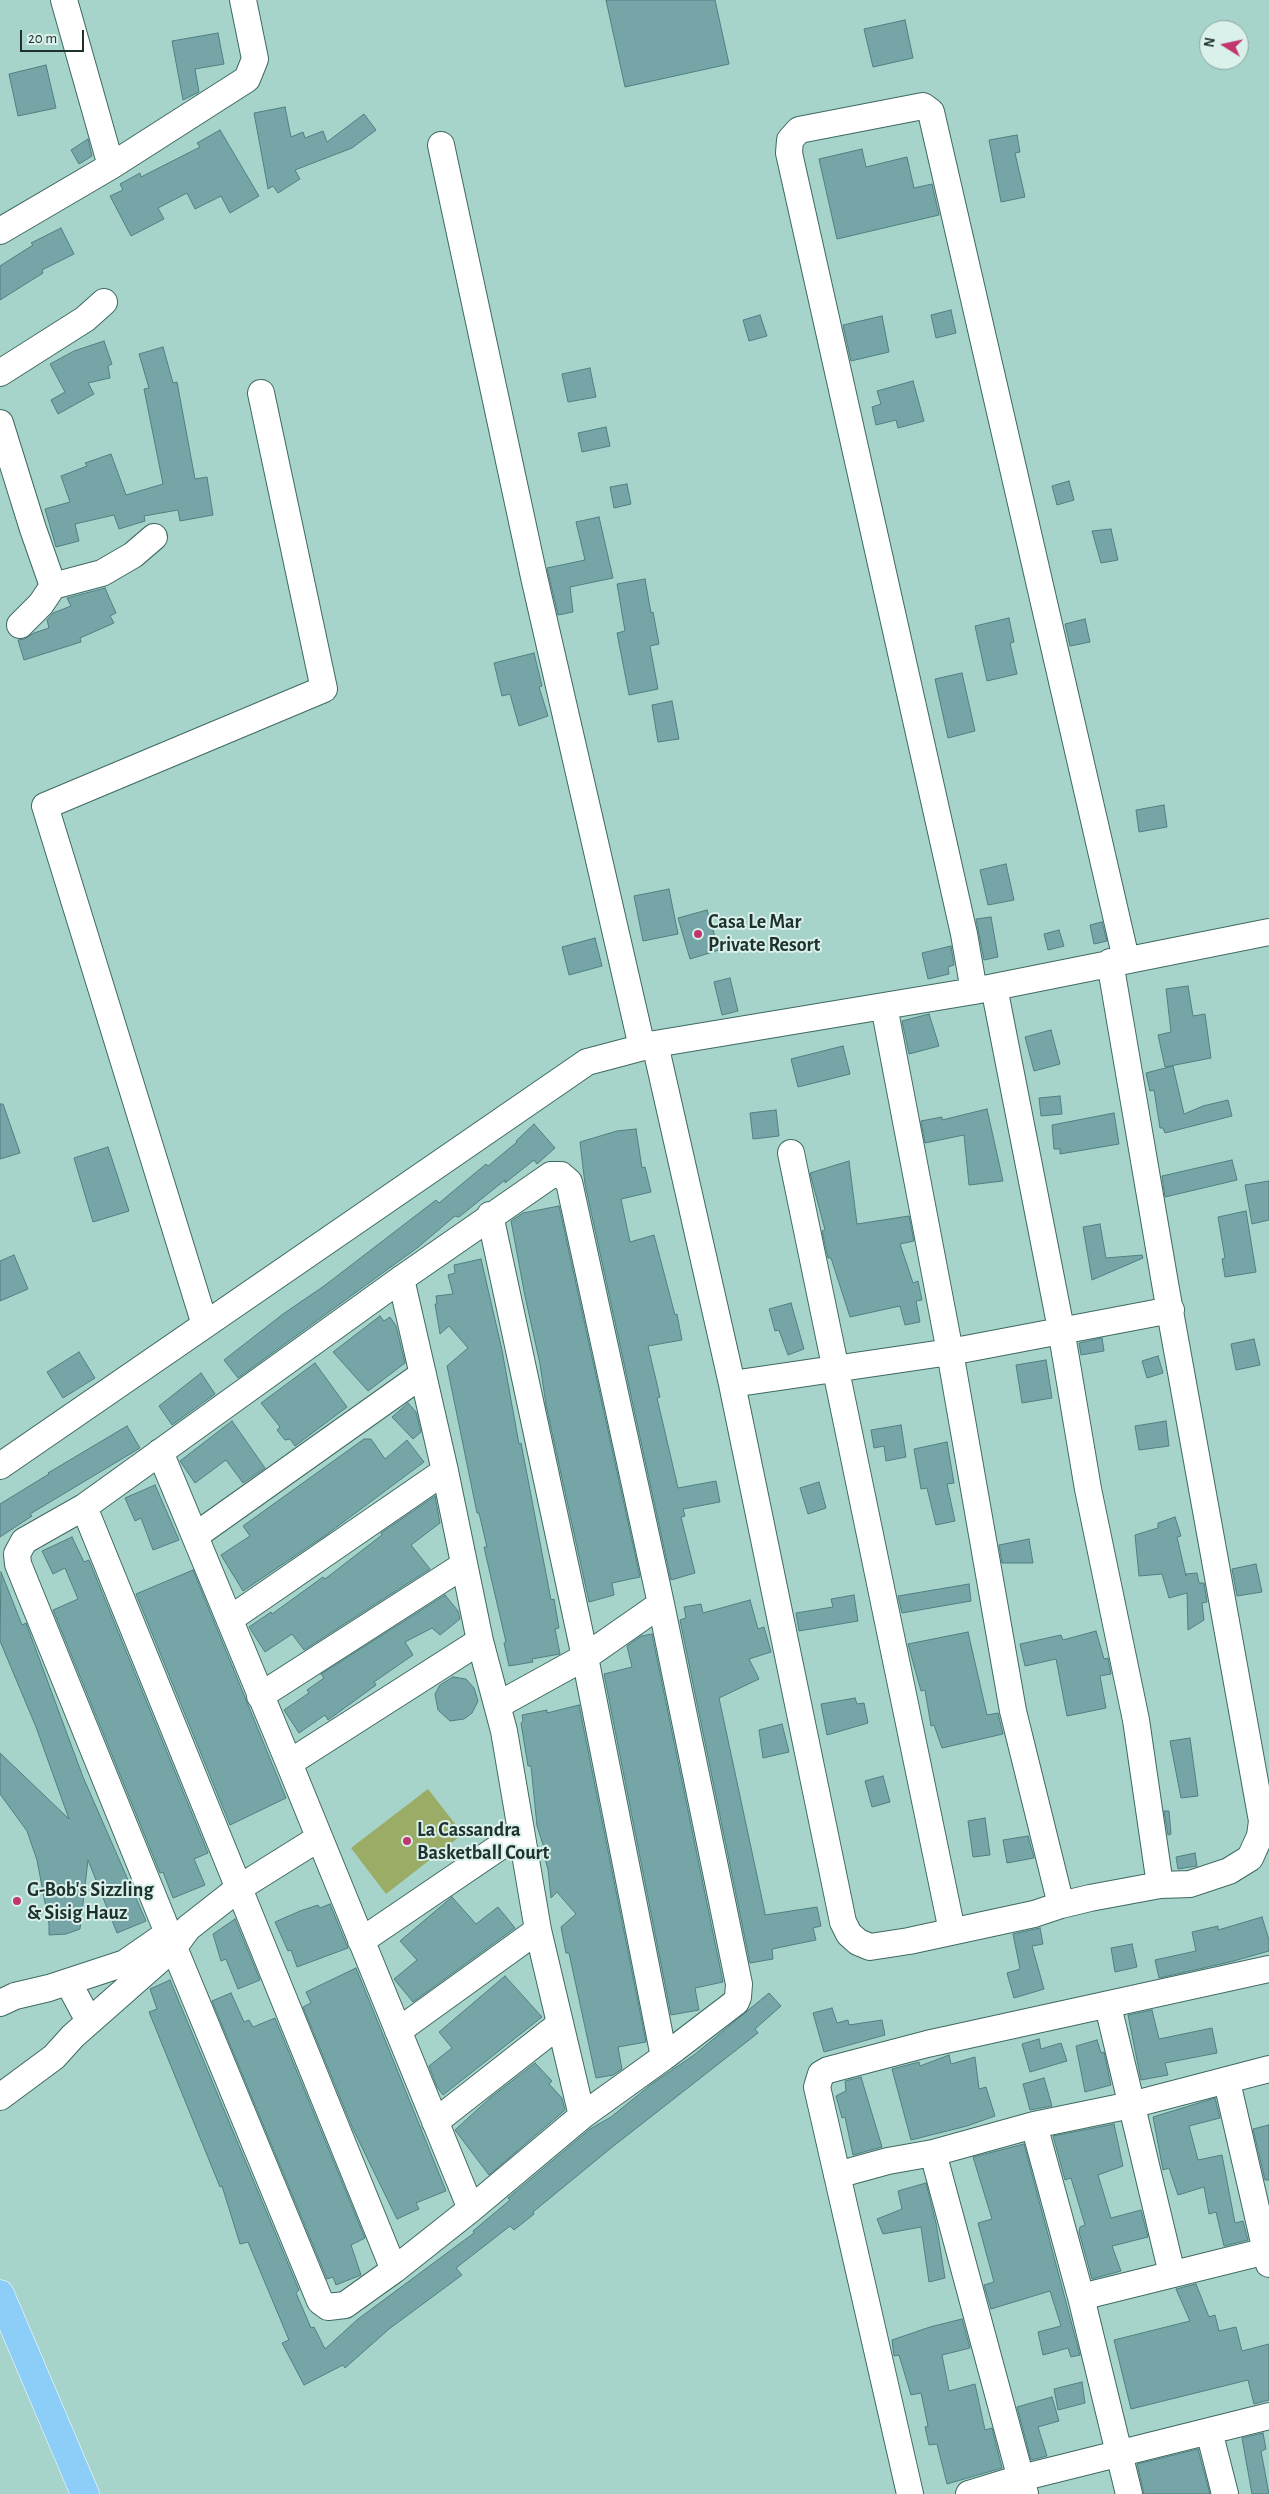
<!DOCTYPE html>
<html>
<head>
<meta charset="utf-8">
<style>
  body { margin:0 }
  #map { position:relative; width:1269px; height:2494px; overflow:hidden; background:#a6d4cb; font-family:"Alegreya Sans",sans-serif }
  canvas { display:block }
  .north { position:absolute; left:1199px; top:20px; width:50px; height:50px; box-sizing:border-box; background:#d9f0eb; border:1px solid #8ea49f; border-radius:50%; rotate:280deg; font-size:14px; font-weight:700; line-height:20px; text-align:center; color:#1e312d }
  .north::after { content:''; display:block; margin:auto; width:18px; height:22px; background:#c1366d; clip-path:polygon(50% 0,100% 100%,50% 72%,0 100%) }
  .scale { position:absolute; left:20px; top:30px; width:64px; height:22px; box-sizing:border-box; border:2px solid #1e312d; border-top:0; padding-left:6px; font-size:15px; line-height:18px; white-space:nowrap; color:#1e312d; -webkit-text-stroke:4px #d9f0eb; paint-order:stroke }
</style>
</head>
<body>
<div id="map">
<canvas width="1269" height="2494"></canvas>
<div class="north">N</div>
<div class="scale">20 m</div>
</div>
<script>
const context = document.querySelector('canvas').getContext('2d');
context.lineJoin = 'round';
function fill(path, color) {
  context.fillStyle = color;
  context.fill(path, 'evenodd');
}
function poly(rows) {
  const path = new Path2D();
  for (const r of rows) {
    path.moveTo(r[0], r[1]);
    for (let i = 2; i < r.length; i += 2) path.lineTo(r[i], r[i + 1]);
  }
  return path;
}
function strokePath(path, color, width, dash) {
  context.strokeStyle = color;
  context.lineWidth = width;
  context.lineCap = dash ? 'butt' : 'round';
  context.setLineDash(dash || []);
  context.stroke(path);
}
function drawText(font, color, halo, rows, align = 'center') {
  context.font = font + ' "Alegreya Sans",sans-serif';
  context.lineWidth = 4;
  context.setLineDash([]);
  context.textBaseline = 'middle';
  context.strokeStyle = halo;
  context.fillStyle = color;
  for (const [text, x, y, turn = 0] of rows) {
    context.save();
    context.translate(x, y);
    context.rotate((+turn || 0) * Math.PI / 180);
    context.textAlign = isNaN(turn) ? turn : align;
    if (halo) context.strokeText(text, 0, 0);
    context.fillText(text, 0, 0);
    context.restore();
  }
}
fill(poly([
  [428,1789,463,1834,386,1894,351,1848]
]), '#9aac66');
const building = poly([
  [606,0,715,0,729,64,625,87,606,0],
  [905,20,913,58,873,67,864,29,905,20],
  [218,33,224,64,195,69,199,92,183,100,172,41,218,33],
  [46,65,56,108,18,116,9,74,46,65],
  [285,107,291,137,303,132,305,138,323,131,327,142,364,114,376,130,352,148,295,170,300,179,278,193,273,186,268,189,254,113,285,107],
  [220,130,259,196,230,213,221,196,195,209,187,193,158,208,164,219,131,236,110,196,123,190,120,184,140,173,141,177,200,147,197,143,220,130],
  [1017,135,1020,152,1015,153,1025,197,1001,202,989,140,1017,135],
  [88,139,92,156,79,164,71,150,88,139],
  [862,149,866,167,907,157,914,188,932,184,939,215,837,239,819,159,862,149],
  [61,228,74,254,42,270,43,273,0,300,0,266,33,245,31,243,61,228],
  [951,310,956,333,936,338,931,315,951,310],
  [760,315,767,336,749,341,743,320,760,315],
  [882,316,889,352,851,361,843,325,882,316],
  [104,341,112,364,108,366,110,378,88,383,94,394,58,414,51,400,65,392,50,364,74,351,104,341],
  [163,347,173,383,177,382,195,479,207,477,213,515,180,521,178,510,144,516,145,521,119,529,114,515,75,524,79,541,56,547,45,509,70,502,61,476,87,466,85,463,111,454,126,495,163,484,144,389,149,388,139,354,163,347],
  [590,368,596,397,568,402,562,374,590,368],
  [913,381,924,421,898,428,896,420,876,425,872,407,881,404,877,391,913,381],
  [606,427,610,446,582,452,578,433,606,427],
  [1069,481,1074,500,1057,505,1052,486,1069,481],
  [627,484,631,504,614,508,610,487,627,484],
  [599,517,613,578,570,587,573,612,558,615,547,568,585,560,576,522,599,517],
  [1111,529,1118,560,1101,563,1092,531,1111,529],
  [645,579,651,613,653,612,659,644,650,646,658,689,629,695,617,633,625,631,617,584,645,579],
  [105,588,116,613,110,616,114,623,80,638,81,642,24,660,18,640,24,639,34,633,49,628,47,620,53,613,71,606,67,598,105,588],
  [1009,618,1014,642,1010,643,1017,674,987,681,975,626,1009,618],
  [1085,619,1090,642,1070,646,1065,624,1085,619],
  [534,653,542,686,539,687,548,716,519,726,510,694,502,696,494,663,534,653],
  [962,673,975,731,948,738,935,679,962,673],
  [672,701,679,739,658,742,652,705,672,701],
  [1164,805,1167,827,1139,832,1136,810,1164,805],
  [1006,864,1014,900,988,905,980,870,1006,864],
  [669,889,678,934,643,941,634,896,669,889],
  [707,910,719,950,690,959,678,918,707,910],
  [991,917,998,957,984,960,976,919,991,917],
  [1102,922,1107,941,1094,944,1090,925,1102,922],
  [1059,930,1064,946,1048,950,1044,934,1059,930],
  [595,938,602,966,569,975,562,947,595,938],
  [951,946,954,965,948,967,949,974,928,979,922,953,951,946],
  [730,978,738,1011,722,1015,714,982,730,978],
  [1188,986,1193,1016,1205,1014,1211,1058,1165,1067,1158,1035,1171,1032,1166,989,1188,986],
  [929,1014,939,1046,909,1054,902,1021,929,1014],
  [1051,1030,1060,1064,1034,1071,1025,1037,1051,1030],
  [843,1046,850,1074,798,1087,791,1059,843,1046],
  [1173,1066,1184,1114,1203,1106,1228,1100,1232,1116,1165,1133,1163,1128,1160,1128,1154,1090,1150,1091,1146,1073,1173,1066],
  [1060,1096,1062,1114,1041,1116,1039,1098,1060,1096],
  [0,1104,3,1104,20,1153,0,1159,0,1104],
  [987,1109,1003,1181,969,1185,964,1135,925,1143,921,1121,942,1117,942,1120,987,1109],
  [776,1110,779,1136,753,1139,750,1113,776,1110],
  [1114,1113,1119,1144,1060,1154,1060,1149,1054,1149,1052,1125,1114,1113],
  [534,1124,555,1148,537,1164,534,1160,505,1183,505,1180,459,1217,455,1216,417,1248,238,1378,224,1360,283,1314,324,1286,436,1200,439,1203,486,1164,488,1166,517,1142,516,1141,534,1124],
  [636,1129,642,1168,645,1167,651,1192,621,1199,630,1242,654,1235,675,1315,677,1314,682,1340,648,1346,660,1397,657,1398,678,1488,716,1481,720,1502,683,1509,685,1516,681,1517,695,1573,671,1580,585,1184,580,1142,617,1131,636,1129],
  [108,1147,129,1211,93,1222,74,1158,108,1147],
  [1232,1160,1237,1180,1165,1197,1162,1176,1232,1160],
  [849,1161,857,1224,909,1216,914,1241,900,1244,913,1283,918,1281,922,1300,916,1301,920,1322,905,1325,900,1306,850,1317,831,1258,828,1258,822,1231,825,1230,810,1173,849,1161],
  [1269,1181,1269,1220,1252,1224,1245,1185,1269,1181],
  [559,1206,640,1577,612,1583,614,1595,589,1602,546,1405,540,1364,525,1296,511,1221,523,1213,559,1206],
  [1246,1211,1256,1272,1225,1277,1222,1259,1225,1258,1218,1217,1246,1211],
  [1100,1224,1106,1258,1142,1255,1143,1258,1092,1280,1083,1227,1100,1224],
  [14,1255,28,1289,0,1301,0,1261,14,1255],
  [481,1259,502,1350,519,1444,521,1443,551,1600,554,1599,559,1628,555,1629,560,1654,532,1659,533,1662,509,1666,504,1643,506,1642,486,1556,484,1547,487,1547,479,1513,477,1513,447,1366,468,1348,449,1326,440,1334,435,1304,437,1304,436,1296,453,1294,448,1275,455,1273,454,1265,481,1259],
  [791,1303,804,1349,788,1355,779,1330,775,1331,769,1309,791,1303],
  [380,1316,384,1321,390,1317,396,1326,405,1363,368,1391,333,1352,380,1316],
  [1102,1338,1104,1351,1081,1355,1079,1343,1102,1338],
  [1254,1339,1260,1365,1236,1370,1231,1344,1254,1339],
  [79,1352,95,1378,63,1398,47,1372,79,1352],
  [1158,1356,1163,1373,1147,1378,1142,1361,1158,1356],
  [1046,1360,1052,1398,1022,1403,1016,1365,1046,1360],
  [315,1363,347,1407,295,1446,290,1439,285,1440,277,1430,280,1427,261,1403,315,1363],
  [201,1373,215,1394,172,1425,159,1406,201,1373],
  [408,1403,416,1412,421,1432,413,1439,392,1417,408,1403],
  [232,1421,265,1468,243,1483,226,1460,195,1483,180,1461,232,1421],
  [1166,1421,1169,1446,1139,1450,1135,1426,1166,1421],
  [901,1425,906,1457,886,1461,884,1446,874,1448,871,1430,901,1425],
  [127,1426,140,1448,30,1514,32,1516,0,1537,0,1504,49,1474,48,1473,127,1426],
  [364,1439,371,1439,385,1459,407,1440,424,1462,326,1535,243,1591,221,1555,250,1536,243,1526,364,1439],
  [947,1442,954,1483,947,1484,955,1521,936,1525,927,1488,921,1489,914,1449,947,1442],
  [819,1482,826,1508,808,1514,800,1488,819,1482],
  [155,1485,179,1540,153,1550,141,1518,135,1521,125,1498,155,1485],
  [435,1496,440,1523,411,1545,430,1569,304,1650,292,1634,265,1652,249,1627,271,1612,272,1614,323,1577,325,1579,382,1535,381,1533,435,1496],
  [1175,1517,1181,1536,1177,1537,1186,1576,1186,1574,1197,1573,1199,1583,1204,1583,1207,1602,1202,1603,1204,1620,1188,1630,1187,1593,1169,1598,1162,1574,1139,1576,1135,1535,1158,1528,1158,1523,1175,1517],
  [72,1537,84,1562,89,1560,208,1853,194,1859,205,1885,173,1898,163,1872,160,1873,53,1610,78,1599,65,1568,53,1574,42,1551,72,1537],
  [1029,1539,1033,1563,1002,1563,999,1545,1029,1539],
  [1256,1564,1262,1592,1237,1596,1232,1569,1256,1564],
  [193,1570,286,1798,230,1825,136,1594,193,1570],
  [1,1572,22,1625,26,1623,83,1777,146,1921,117,1933,88,1860,80,1929,66,1934,49,1935,49,1924,37,1860,27,1831,0,1794,0,1753,69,1819,36,1727,0,1641,1,1572],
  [969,1584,971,1601,902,1613,898,1596,969,1584],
  [445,1595,458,1611,460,1619,440,1635,432,1628,405,1642,413,1655,374,1682,376,1685,328,1720,325,1715,299,1733,284,1710,309,1693,307,1690,324,1678,321,1674,445,1595],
  [854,1595,858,1621,799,1631,796,1613,833,1607,831,1599,854,1595],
  [750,1600,758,1629,764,1627,771,1652,749,1659,759,1679,719,1698,765,1913,765,1915,817,1907,821,1926,813,1928,816,1940,772,1949,773,1959,750,1963,680,1620,686,1618,684,1607,701,1604,703,1613,750,1600],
  [1096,1631,1104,1659,1108,1658,1111,1674,1100,1676,1106,1708,1067,1716,1056,1659,1025,1666,1020,1644,1061,1635,1063,1640,1096,1631],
  [968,1632,987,1715,998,1713,1003,1734,942,1748,934,1725,931,1726,925,1690,921,1691,908,1644,968,1632],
  [652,1634,723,1982,695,1988,699,2010,671,2015,604,1674,632,1667,627,1646,641,1636,652,1634],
  [453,1677,466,1679,474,1688,478,1701,472,1713,464,1719,450,1721,438,1710,435,1694,440,1685,453,1677],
  [855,1698,857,1704,864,1703,868,1723,827,1735,821,1704,855,1698],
  [579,1705,646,2042,618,2047,622,2069,613,2075,596,2078,569,1953,566,1953,561,1927,576,1914,557,1892,551,1898,548,1869,543,1852,545,1851,537,1826,531,1766,528,1766,521,1723,523,1721,522,1715,547,1710,547,1713,579,1705],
  [782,1724,789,1752,763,1758,759,1730,782,1724],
  [1190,1738,1198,1796,1181,1798,1170,1741,1190,1738],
  [883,1776,890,1802,872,1807,865,1781,883,1776],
  [1164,1811,1169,1811,1171,1834,1168,1835,1164,1811],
  [985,1818,990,1855,973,1857,968,1821,985,1818],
  [1028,1836,1034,1858,1007,1863,1003,1840,1028,1836],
  [1195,1853,1197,1866,1178,1869,1176,1857,1195,1853],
  [452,1897,476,1924,498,1907,515,1928,413,2002,394,1979,417,1960,400,1941,452,1897],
  [330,1904,348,1948,297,1967,291,1950,288,1951,275,1922,300,1911,318,1905,320,1908,330,1904],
  [1262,1917,1269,1940,1269,1951,1230,1962,1159,1978,1155,1960,1196,1951,1192,1932,1218,1926,1218,1930,1262,1917],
  [235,1919,260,1980,238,1989,226,1959,221,1961,213,1934,235,1919],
  [1040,1928,1043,1944,1032,1946,1044,1989,1014,1998,1007,1973,1020,1969,1013,1934,1040,1928],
  [1132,1944,1137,1967,1115,1972,1111,1948,1132,1944],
  [356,1968,446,2191,416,2203,419,2209,397,2219,353,2129,303,2007,311,2003,306,1992,356,1968],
  [505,1976,542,2017,443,2095,437,2087,429,2066,452,2048,439,2032,505,1976],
  [170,1980,299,2290,296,2293,311,2328,314,2327,325,2349,358,2319,474,2233,473,2231,510,2200,508,2198,590,2129,611,2117,653,2083,694,2055,769,1993,781,2006,755,2029,758,2033,611,2148,533,2212,534,2214,514,2230,510,2226,456,2268,462,2275,389,2329,345,2368,343,2365,304,2385,282,2343,289,2340,248,2242,240,2244,222,2186,220,2187,149,2012,157,2009,150,1989,170,1980],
  [231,1993,244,2022,249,2020,253,2027,275,2018,365,2238,351,2245,361,2275,336,2285,333,2277,327,2279,212,2001,231,1993],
  [832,2008,837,2023,848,2020,849,2025,882,2020,885,2035,824,2052,813,2013,832,2008],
  [1152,2010,1159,2039,1212,2028,1217,2053,1165,2063,1168,2075,1141,2080,1128,2015,1152,2010],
  [1039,2039,1041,2049,1061,2043,1067,2061,1030,2072,1022,2044,1039,2039],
  [1097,2040,1101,2053,1104,2052,1111,2085,1085,2092,1076,2046,1097,2040],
  [949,2055,951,2064,975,2057,979,2089,986,2087,995,2116,967,2126,911,2140,892,2069,919,2062,920,2066,949,2055],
  [535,2063,552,2081,549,2084,562,2098,565,2110,489,2175,455,2130,490,2098,535,2063],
  [861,2077,882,2147,853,2155,845,2117,842,2118,836,2096,846,2091,845,2081,861,2077],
  [1044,2078,1052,2106,1030,2110,1023,2084,1044,2078],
  [1215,2098,1220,2118,1189,2126,1198,2160,1222,2155,1235,2223,1243,2221,1248,2240,1224,2246,1216,2212,1209,2214,1204,2187,1178,2195,1169,2168,1163,2170,1153,2117,1215,2098],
  [1114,2124,1123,2166,1098,2175,1111,2218,1141,2210,1148,2237,1112,2246,1121,2271,1092,2279,1079,2232,1080,2227,1085,2225,1071,2178,1065,2180,1053,2136,1114,2124],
  [1269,2125,1269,2180,1265,2180,1253,2129,1269,2125],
  [1024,2144,1080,2355,1071,2357,1068,2348,1043,2355,1038,2332,1061,2326,1050,2291,991,2309,984,2285,994,2282,978,2223,992,2219,973,2157,1024,2144],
  [926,2183,936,2223,945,2278,929,2282,921,2227,883,2234,877,2219,902,2209,898,2191,926,2183],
  [1196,2284,1209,2317,1215,2315,1219,2331,1236,2327,1242,2351,1269,2344,1269,2400,1254,2404,1248,2380,1131,2409,1114,2340,1190,2321,1176,2289,1196,2284],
  [962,2319,970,2348,942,2355,949,2391,975,2384,985,2430,992,2428,1002,2468,947,2484,937,2444,929,2445,925,2427,928,2426,921,2393,911,2395,899,2355,894,2356,892,2340,930,2327,962,2319],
  [1082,2382,1085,2403,1058,2410,1054,2389,1082,2382],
  [1052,2397,1059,2421,1038,2427,1047,2456,1031,2460,1017,2407,1052,2397],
  [1263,2433,1266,2449,1261,2451,1269,2494,1252,2494,1242,2438,1263,2433],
  [1198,2449,1210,2494,1144,2494,1137,2464,1198,2449]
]);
fill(building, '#76a5a8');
strokePath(building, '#517f82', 1);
const minor = poly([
  [64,0,111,166],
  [441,145,534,577,642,1047],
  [0,231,111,166,247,79,255,59,243,0],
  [0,373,85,319,104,302],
  [0,423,33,529,53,586,102,573,133,555,154,537],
  [20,625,41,604,53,586],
  [994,987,1061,1329,1088,1489,1136,1720,1160,1885],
  [974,991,964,934,789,153,790,140,799,130,923,106,931,112,1126,959],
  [884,1006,950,1352,1013,1711,1061,1905],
  [655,1044,732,1384,843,1922,849,1934,858,1942,870,1947,909,1941,1034,1914,1061,1905,1090,1898,1160,1885,1190,1884,1229,1871,1250,1858,1260,1836,1262,1821,1166,1289,1110,962],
  [791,1153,952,1931],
  [551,1175,561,1175,569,1182,661,1604,739,1984,738,1997,736,2002,664,2057,582,2116,471,2209,394,2270,345,2305,328,2307,320,2301,168,1933,18,1564,17,1554,24,1541,84,1507,401,1279,551,1175],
  [490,1215,585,1657,664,2057],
  [401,1279,445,1471,480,1641,504,1731,538,1930,582,2116],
  [205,1325,45,806,324,689,261,393],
  [732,1384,950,1352,1171,1310],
  [160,1452,289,1763,471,2209],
  [0,1466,587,1062,655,1044,974,991,1269,932],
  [84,1507,394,2270],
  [195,1536,423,1374],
  [230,1619,445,1471],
  [260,1696,464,1565],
  [498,1705,585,1657,661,1604],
  [289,1763,480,1641],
  [361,1941,520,1833],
  [68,1982,89,2021],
  [0,2003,15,1996,49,1988,125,1963,164,1936],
  [1108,2006,1172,2274],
  [398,2031,538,1930],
  [1227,2082,1269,2264],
  [0,2097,54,2057,73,2036,174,1947,188,1928,239,1888,319,1838],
  [435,2122,560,2024],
  [1034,2125,1081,2297,1129,2494],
  [933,2153,1025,2494],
  [837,2175,888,2161,933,2153,1034,2125,1131,2105,1269,2069],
  [1081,2297,1266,2251],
  [1209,2431,1225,2494],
  [910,2494,817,2087,821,2074,828,2070,927,2044,1269,1969],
  [969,2494,1021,2478,1269,2416]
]);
const major = poly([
  [0,2294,85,2494]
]);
strokePath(minor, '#3e6961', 28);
strokePath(major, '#fff', 29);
strokePath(minor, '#fff', 26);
strokePath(major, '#8ccef8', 28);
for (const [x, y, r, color] of [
  [698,934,5,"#c1366d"],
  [407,1841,5,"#c1366d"],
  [17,1901,5,"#c1366d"]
]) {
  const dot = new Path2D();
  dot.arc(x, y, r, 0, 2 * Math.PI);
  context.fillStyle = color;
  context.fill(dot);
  strokePath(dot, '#d9f0eb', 2);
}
drawText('bold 20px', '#1e312d', '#d9f0eb', [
  ["Casa Le Mar",708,922],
  ["Private Resort",708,945],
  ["La Cassandra",417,1830],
  ["Basketball Court",417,1853],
  ["G-Bob's Sizzling",27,1890],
  ["& Sisig Hauz",27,1913]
], 'left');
</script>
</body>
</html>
